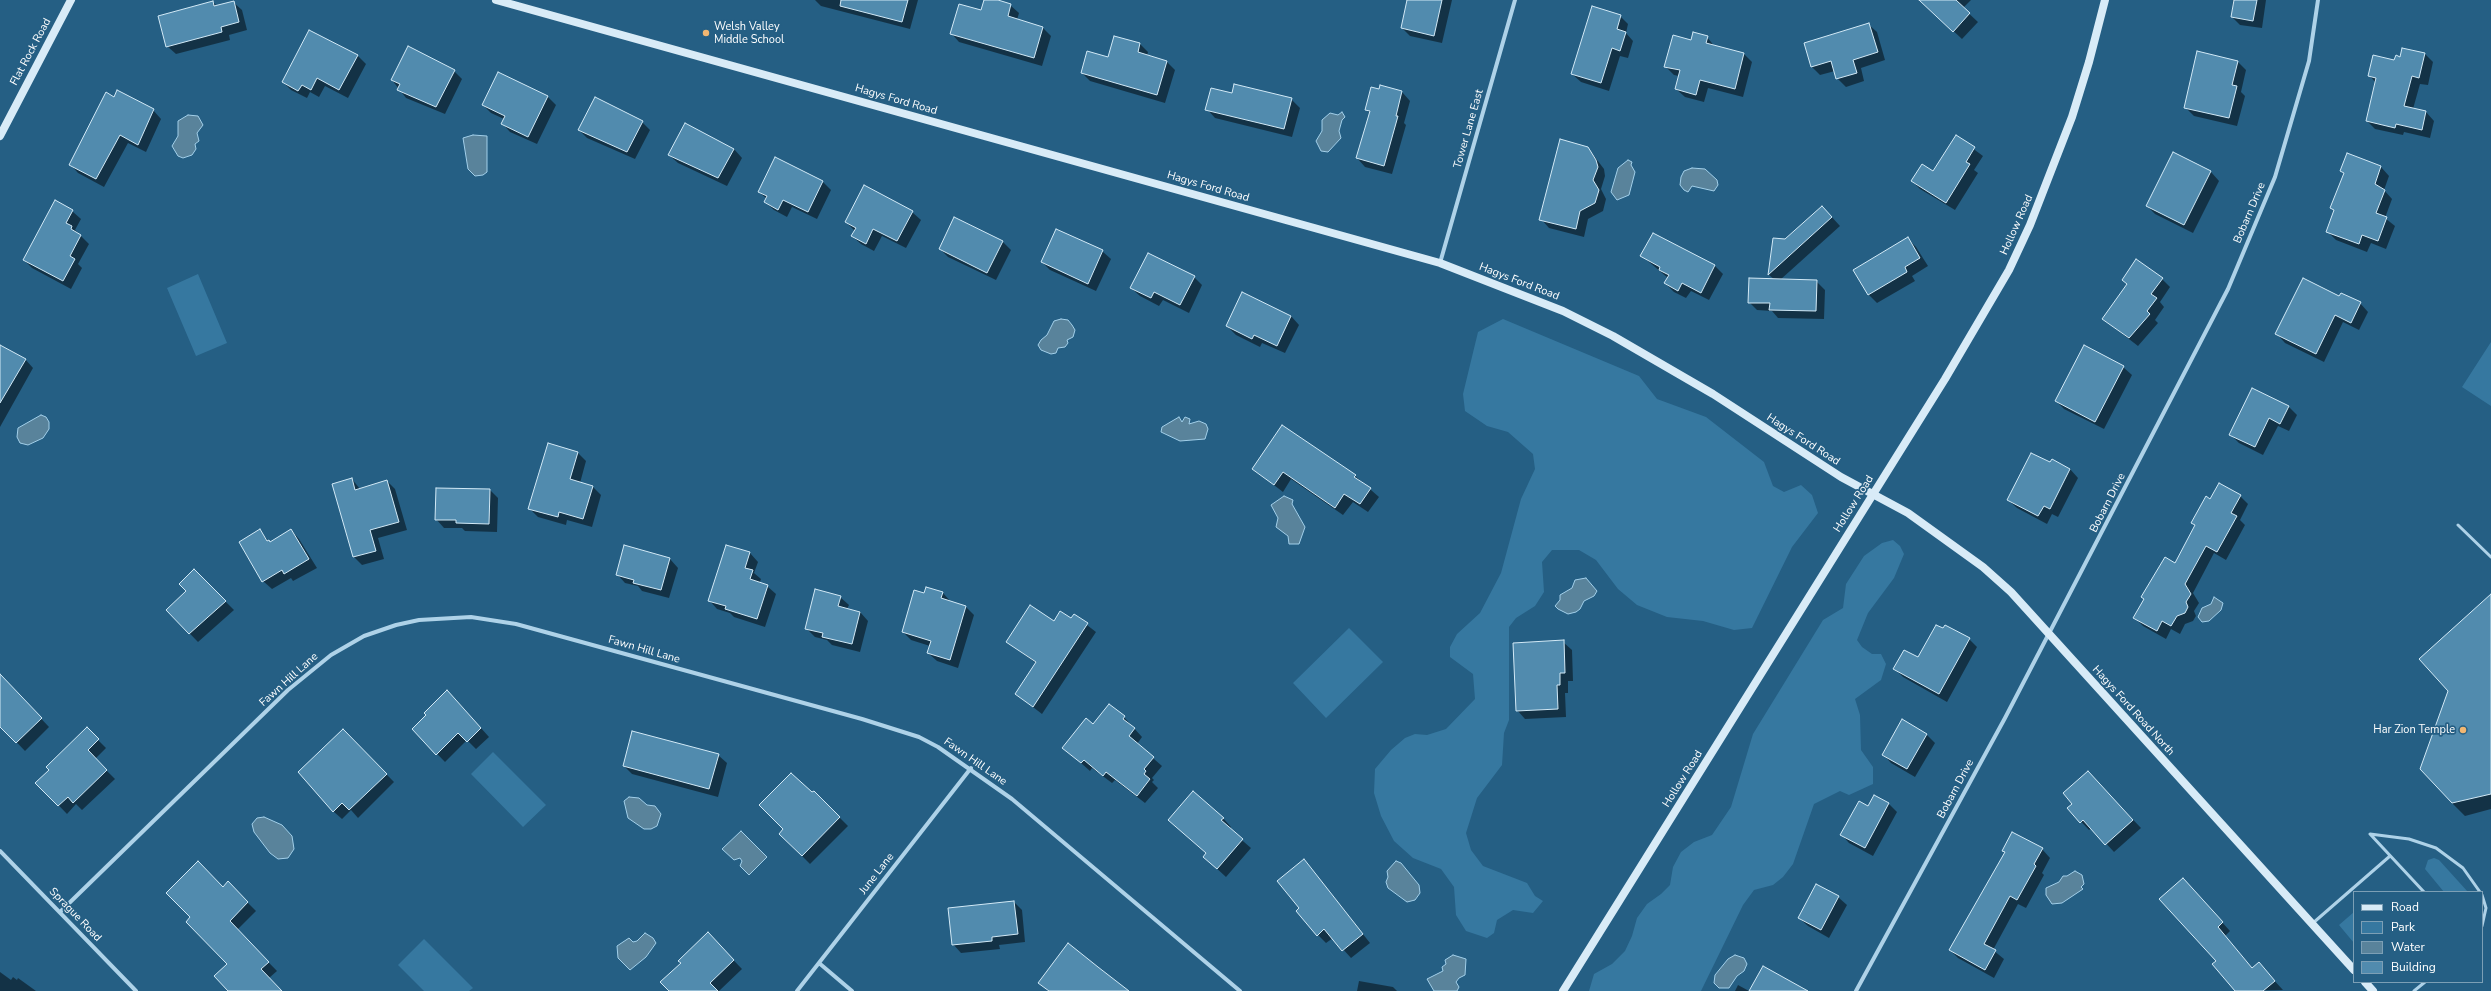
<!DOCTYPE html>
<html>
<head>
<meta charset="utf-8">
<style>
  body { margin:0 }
  #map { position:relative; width:2491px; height:991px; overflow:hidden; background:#255f84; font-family:"Nunito Sans",sans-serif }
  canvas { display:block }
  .legend { position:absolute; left:2353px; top:891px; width:130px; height:92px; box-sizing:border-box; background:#255f84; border:1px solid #7c9fb5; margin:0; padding:5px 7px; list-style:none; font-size:12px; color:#fff }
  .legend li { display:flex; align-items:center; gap:8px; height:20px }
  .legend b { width:20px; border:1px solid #7c9fb5 }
</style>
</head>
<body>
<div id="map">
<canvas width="2491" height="991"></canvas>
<ul class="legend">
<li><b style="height:5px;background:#d8ebf7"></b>Road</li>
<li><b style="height:11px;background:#3678a0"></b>Park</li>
<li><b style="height:11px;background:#59839b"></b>Water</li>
<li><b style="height:11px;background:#518bae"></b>Building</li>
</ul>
</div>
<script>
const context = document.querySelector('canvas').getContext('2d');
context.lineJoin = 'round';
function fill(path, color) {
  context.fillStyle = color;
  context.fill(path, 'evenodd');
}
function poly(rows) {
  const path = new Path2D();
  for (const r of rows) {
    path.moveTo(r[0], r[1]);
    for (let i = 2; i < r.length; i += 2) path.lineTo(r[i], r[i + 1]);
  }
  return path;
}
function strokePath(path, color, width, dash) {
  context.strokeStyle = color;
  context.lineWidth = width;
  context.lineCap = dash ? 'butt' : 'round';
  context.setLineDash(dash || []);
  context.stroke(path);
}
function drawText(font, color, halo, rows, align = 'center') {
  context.font = font + ' "Nunito Sans",sans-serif';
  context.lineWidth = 3.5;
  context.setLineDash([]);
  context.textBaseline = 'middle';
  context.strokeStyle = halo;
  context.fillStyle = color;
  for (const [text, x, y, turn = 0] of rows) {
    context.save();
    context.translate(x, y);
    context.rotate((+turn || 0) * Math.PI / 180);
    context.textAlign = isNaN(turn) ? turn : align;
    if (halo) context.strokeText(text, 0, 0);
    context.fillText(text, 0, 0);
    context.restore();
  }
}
fill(poly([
  [198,274,227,343,196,356,167,288],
  [1503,319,1639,376,1657,399,1706,417,1764,462,1773,486,1784,492,1801,485,1812,495,1818,513,1792,547,1752,628,1734,630,1703,621,1667,617,1637,605,1618,589,1596,560,1579,550,1552,550,1542,562,1544,592,1535,606,1516,618,1509,627,1509,720,1504,733,1502,765,1477,798,1466,833,1471,850,1483,866,1527,883,1535,896,1543,901,1533,913,1513,910,1497,920,1494,933,1487,938,1466,931,1456,915,1454,887,1441,869,1413,858,1394,841,1381,816,1374,793,1375,769,1391,750,1405,738,1415,734,1427,735,1446,729,1475,699,1473,674,1450,657,1450,647,1457,634,1480,613,1501,573,1521,499,1535,469,1533,454,1508,432,1487,426,1465,411,1463,394,1478,332],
  [2491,342,2491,406,2462,387],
  [1893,540,1900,546,1904,554,1894,578,1868,613,1857,640,1862,647,1872,654,1881,654,1886,664,1881,680,1855,699,1860,715,1861,750,1873,767,1873,784,1849,795,1840,791,1814,804,1793,864,1783,877,1773,885,1754,890,1743,905,1701,991,1589,991,1594,974,1612,964,1625,951,1632,936,1637,918,1647,904,1661,894,1670,885,1673,867,1681,852,1694,842,1712,835,1731,807,1753,734,1823,620,1843,608,1846,584,1864,556,1882,543],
  [1349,628,1383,662,1326,718,1293,683],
  [493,752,546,805,523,827,471,774],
  [2434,858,2439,860,2468,892,2444,892,2425,869,2428,860],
  [2354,912,2354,943,2339,925],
  [424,939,473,988,469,991,424,991,398,965]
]), '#3678a0');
const water = poly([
  [1342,112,1345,117,1342,120,1339,131,1341,138,1328,152,1321,151,1316,141,1322,131,1322,120,1330,113,1338,115,1342,112],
  [188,115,198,116,203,125,197,133,199,141,195,144,196,149,192,155,183,158,178,156,172,146,178,136,178,121,188,115],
  [473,135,487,136,487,172,483,175,475,176,468,169,463,138,473,135],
  [1628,160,1632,162,1631,165,1635,172,1629,195,1617,200,1611,192,1618,168,1628,160],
  [1692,168,1705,169,1717,180,1718,185,1714,191,1692,186,1688,192,1684,190,1680,185,1681,177,1684,171,1692,168],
  [1061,319,1068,320,1072,325,1075,330,1073,337,1067,340,1068,343,1065,347,1058,348,1056,353,1051,354,1041,350,1038,345,1041,340,1047,335,1054,321,1061,319],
  [41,415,46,417,49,422,49,429,43,438,28,445,20,443,17,437,18,428,41,415],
  [1179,417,1182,422,1185,417,1190,419,1189,424,1199,421,1206,424,1208,429,1205,439,1180,441,1161,432,1162,427,1179,417],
  [1284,496,1293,500,1292,504,1305,527,1299,544,1289,544,1288,536,1276,527,1278,518,1271,505,1284,496],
  [1586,578,1597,591,1594,596,1584,601,1580,609,1576,612,1568,614,1558,609,1555,606,1560,600,1560,595,1572,588,1575,580,1586,578],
  [2214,597,2223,603,2221,610,2209,621,2202,622,2198,617,2202,608,2211,604,2214,597],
  [629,797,639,798,647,805,655,806,661,814,657,826,651,829,644,829,628,818,624,801,629,797],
  [264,817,282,825,292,836,294,849,288,858,278,859,270,853,254,832,252,824,257,818,264,817],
  [741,831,767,857,749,875,740,866,742,861,740,858,734,860,722,849,741,831],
  [1396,861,1401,863,1419,885,1420,893,1415,900,1407,902,1388,888,1386,882,1388,877,1387,871,1396,861],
  [2075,871,2082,875,2084,884,2081,887,2083,889,2062,903,2052,904,2046,895,2046,888,2059,882,2063,876,2067,876,2075,871],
  [645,933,653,938,656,943,646,957,630,970,618,958,617,946,629,938,633,942,637,941,645,933],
  [1453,955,1466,959,1465,975,1459,978,1456,982,1459,987,1457,991,1434,991,1427,979,1443,971,1442,967,1446,964,1445,960,1453,955],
  [1735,955,1744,958,1747,964,1744,971,1737,976,1729,988,1719,988,1714,983,1715,975,1728,959,1735,955]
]);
fill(water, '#59839b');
strokePath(water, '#a2cfe9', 1);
fill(poly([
  [815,0,918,0,910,29,821,6],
  [985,0,1010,5,1019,13,1017,20,1043,28,1051,36,1042,66,959,42,951,33,981,11],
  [1408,0,1452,0,1442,43,1410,36,1402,28],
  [1925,0,1971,0,1963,8,1978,22,1962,39,1931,10],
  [2233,0,2266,0,2262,28,2240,25,2232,17],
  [213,2,217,6,233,2,242,10,247,30,229,35,230,40,176,54,167,46],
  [1620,16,1628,24,1626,33,1633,41,1628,58,1620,56,1609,91,1581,82,1572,74],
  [1868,24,1877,32,1885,60,1861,68,1864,81,1846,87,1837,78,1835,71,1820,75,1812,67,1805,43],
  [309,31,358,56,366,64,348,98,325,86,319,97,310,92,307,98,291,90,283,82],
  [1707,37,1715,47,1744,54,1752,62,1743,97,1708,88,1704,102,1685,97,1676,89,1679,76,1674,75,1665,66,1691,41],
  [1140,44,1148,52,1147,56,1167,62,1175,70,1165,103,1090,81,1082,73],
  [2403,49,2425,54,2433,62,2428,85,2420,84,2413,109,2426,112,2434,121,2430,138,2404,132,2403,135,2375,129,2367,121,2376,83,2369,75,2401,58],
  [2238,62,2246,70,2241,92,2245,96,2237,126,2194,116,2185,107],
  [454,71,462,79,445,114,406,98,392,80],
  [498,73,548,97,556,105,537,144,510,132,502,123,504,119,491,113,483,105],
  [1381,86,1402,92,1410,101,1404,123,1406,125,1392,174,1365,167,1357,158,1370,113,1366,109],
  [1232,95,1291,99,1300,108,1292,137,1215,118,1207,109],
  [114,98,153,110,161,119,146,152,128,143,104,187,78,173,70,164],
  [642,122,650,130,635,159,587,138,579,130],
  [1956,136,1983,156,1974,170,1978,173,1955,210,1920,189,1912,181,1933,172],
  [1588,148,1604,169,1605,176,1601,189,1606,199,1603,211,1588,219,1584,237,1549,228,1541,219],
  [734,149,742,158,727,186,678,163,669,155],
  [2173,154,2211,172,2219,181,2193,233,2155,214,2147,206],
  [2347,154,2381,167,2389,176,2384,190,2392,199,2385,218,2395,226,2386,249,2371,243,2367,252,2336,240,2327,231,2335,211,2331,208,2344,174,2341,171],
  [775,158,823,182,831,190,817,219,792,207,787,217,774,210,765,202,767,199,759,192],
  [72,211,81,219,75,230,89,244,78,264,82,268,71,289,32,268,24,260],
  [912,212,921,220,906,248,882,236,874,251,861,244,852,236,855,231,846,222],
  [1830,215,1840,226,1780,280,1816,281,1825,290,1824,319,1778,318,1772,311,1757,310,1749,302,1775,280,1769,275,1774,239,1785,240],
  [1653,234,1715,266,1723,274,1709,300,1691,291,1686,298,1674,292,1665,283,1668,278,1642,256],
  [1908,239,1916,247,1928,266,1912,276,1915,281,1877,303,1869,295,1855,270],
  [1002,241,1011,250,996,280,948,257,940,249],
  [1102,251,1111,259,1096,291,1050,270,1042,262],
  [1194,277,1202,285,1189,313,1163,300,1159,306,1140,296,1131,288],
  [2162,279,2170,287,2160,302,2164,307,2155,320,2158,323,2138,346,2103,319],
  [2340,297,2360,303,2368,312,2359,330,2343,322,2324,362,2285,343,2277,334],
  [1291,316,1299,325,1285,353,1262,343,1260,347,1236,335,1227,326],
  [0,346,25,359,33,368,0,427],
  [2123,367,2132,375,2104,429,2064,409,2056,401],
  [2253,389,2289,407,2297,415,2289,431,2278,426,2263,455,2239,443,2230,434],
  [548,444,578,453,586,461,580,483,593,487,601,495,592,527,567,520,566,525,538,517,529,508],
  [2050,464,2070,469,2078,478,2058,517,2052,514,2047,524,2017,508,2008,500],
  [1253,469,1355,476,1379,497,1368,512,1353,502,1343,515,1291,479,1283,492],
  [352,479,360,489,387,481,395,489,407,530,378,538,384,559,362,565,354,557,334,485],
  [490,490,498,498,497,532,465,531,462,528,444,528,436,519],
  [2240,496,2248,504,2240,520,2245,525,2226,560,2214,553,2193,593,2199,603,2194,611,2196,616,2193,621,2185,624,2180,634,2171,629,2166,639,2143,626,2135,618,2145,599,2142,597,2165,559,2175,564,2196,526,2192,523,2211,500],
  [259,530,270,543,291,530,299,539,317,568,293,581,291,578,272,589,263,581],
  [625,546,670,559,678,568,669,598,642,591,638,586,625,583,617,574],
  [726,546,750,553,758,562,754,573,761,579,759,584,767,586,776,594,765,627,734,617,730,613,717,609,709,600],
  [194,570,234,610,198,642,167,610,187,591],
  [926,588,943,593,951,602,966,607,974,615,958,668,937,661,928,653,930,646,911,640,903,632],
  [2491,596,2491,809,2465,816,2452,803],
  [840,597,849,605,847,609,860,612,868,621,860,652,832,645,827,640,815,637,806,628],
  [1074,615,1096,632,1042,714,1016,694,1036,663,1007,642,1055,622,1071,620],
  [1969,639,1977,647,1947,702,1903,677,1895,669],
  [1563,642,1572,650,1573,681,1568,681,1568,693,1565,693,1566,717,1525,719,1517,710],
  [0,689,15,691,49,727,25,751,0,725],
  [456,700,489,737,476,749,467,740,445,762,413,729],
  [1109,705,1124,717,1142,737,1137,744,1162,766,1152,778,1154,780,1152,782,1158,788,1145,803,1115,780,1112,783,1092,768,1090,771,1064,748,1094,725],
  [1903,721,1927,735,1935,743,1915,777,1891,763,1883,754],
  [87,729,106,748,95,759,115,779,82,810,76,804,67,814,37,783],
  [343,730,394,782,358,818,351,810,342,819,333,811],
  [718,755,727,763,718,797,632,774,624,766],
  [814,792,848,826,810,864,780,834],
  [1874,796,1889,804,1897,812,1873,856,1849,843,1841,834,1868,807],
  [2119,805,2141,828,2114,852,2092,828,2089,830,2068,808],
  [1223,818,1231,827,1229,829,1251,848,1226,877,1213,865,1207,853,1178,828],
  [2042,849,2050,858,2042,873,2044,875,2026,908,2018,904,1993,950,2004,959,1994,978,1958,958,1950,950,2006,853,2003,850],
  [1304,860,1370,943,1351,958,1333,938,1326,943,1318,935,1300,908],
  [228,883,256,911,237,930,277,971,269,978,281,991,230,991,228,964,192,917],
  [2191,888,2230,931,2225,936,2253,969,2259,964,2283,990,2235,991,2217,961],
  [1838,897,1847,905,1829,938,1808,926,1799,918],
  [1014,902,1022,910,1025,942,999,945,1000,949,961,953,953,944],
  [716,942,742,969,719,991,670,991],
  [0,972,11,980,13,977,17,980,18,978,36,991,0,991],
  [1359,981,1393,987,1397,991,1357,991],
  [1738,985,1749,991,1735,991]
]), '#0007');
const building = poly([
  [841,0,908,0,902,22,840,6,841,0],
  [984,0,998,0,1011,4,1008,16,1043,27,1034,58,950,34,959,4,981,10,984,0],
  [1407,0,1442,0,1434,36,1401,28,1407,0],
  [1919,0,1956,0,1970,13,1953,32,1919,0],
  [2234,0,2257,0,2253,21,2231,17,2234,0],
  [213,1,214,6,234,1,239,22,221,27,222,32,166,47,158,16,213,1],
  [1592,6,1621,15,1617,29,1626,32,1620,51,1612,48,1601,83,1571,74,1592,6],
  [1869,23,1878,52,1853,60,1857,73,1836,79,1831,61,1811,67,1804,43,1869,23],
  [309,30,358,55,339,90,317,78,311,90,302,85,298,91,282,82,309,30],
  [1693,32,1708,36,1706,43,1744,53,1735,89,1700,80,1696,95,1675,89,1680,70,1664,67,1673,35,1691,40,1693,32],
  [1114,36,1140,43,1138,52,1167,61,1157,95,1081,73,1087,51,1108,57,1114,36],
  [408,46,455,70,436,107,397,90,400,84,391,80,408,46],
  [2402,48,2425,53,2419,78,2412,76,2404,106,2426,111,2422,130,2396,124,2395,128,2366,121,2376,78,2368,76,2373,55,2394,60,2396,55,2400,57,2402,48],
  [2197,51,2238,61,2232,85,2237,86,2229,118,2184,108,2197,51],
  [498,72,548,96,528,137,501,124,505,116,482,105,498,72],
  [1234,84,1292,98,1284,129,1205,110,1211,88,1232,93,1234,84],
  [1380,85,1402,91,1396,116,1398,116,1384,166,1356,158,1370,111,1365,110,1371,87,1379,89,1380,85],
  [117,90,154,109,138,145,120,135,96,179,69,165,106,92,114,97,117,90],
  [595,97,643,121,627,152,578,130,595,97],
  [685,123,734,149,718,178,668,155,685,123],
  [1956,135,1975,147,1966,162,1970,164,1946,203,1911,181,1922,164,1933,171,1956,135],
  [1560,139,1588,147,1596,160,1598,167,1593,180,1599,190,1595,203,1580,211,1576,229,1539,220,1560,139],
  [2173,152,2211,171,2184,225,2146,206,2173,152],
  [2347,153,2381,166,2375,184,2385,190,2376,213,2387,217,2378,241,2362,235,2359,244,2326,232,2334,210,2330,208,2344,173,2340,171,2347,153],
  [775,157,823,181,808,212,783,200,778,210,764,202,767,196,758,192,775,157],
  [864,185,913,211,897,241,873,229,866,244,851,236,856,228,845,222,864,185],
  [55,200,73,210,66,223,72,226,71,229,81,235,70,256,75,259,63,281,23,260,55,200],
  [1822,206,1832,217,1768,275,1773,238,1785,239,1822,206],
  [954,217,1003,241,987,273,939,249,954,217],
  [1056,229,1103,250,1088,284,1041,262,1056,229],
  [1653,233,1715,265,1701,293,1682,283,1678,291,1664,283,1669,275,1659,270,1660,267,1640,256,1653,233],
  [1908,237,1920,258,1905,267,1907,272,1868,295,1853,270,1908,237],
  [1148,253,1195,276,1180,305,1154,292,1151,298,1130,288,1148,253],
  [2136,259,2163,278,2151,294,2157,298,2147,311,2150,314,2129,338,2102,319,2127,284,2122,280,2136,259],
  [1749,278,1817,280,1816,311,1769,310,1770,303,1748,303,1749,278],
  [2303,278,2339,296,2341,293,2361,302,2351,323,2335,315,2316,354,2275,334,2303,278],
  [1242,292,1291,316,1277,346,1254,335,1252,339,1226,326,1242,292],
  [0,345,26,359,0,403,0,345],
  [2084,345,2124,366,2095,422,2055,401,2084,345],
  [2252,388,2289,406,2280,424,2269,418,2255,447,2229,435,2252,388],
  [1282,425,1356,475,1354,477,1371,488,1360,504,1344,494,1335,508,1283,472,1274,485,1252,469,1282,425],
  [548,443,578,452,570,479,593,486,583,519,559,512,558,517,528,509,548,443],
  [2031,453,2050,462,2052,459,2070,469,2050,509,2044,506,2038,516,2007,500,2031,453],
  [352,478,355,490,387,480,399,522,370,530,376,551,353,557,332,484,352,478],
  [2219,483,2241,495,2231,513,2237,516,2217,552,2206,546,2185,584,2191,594,2186,602,2188,607,2185,613,2177,616,2171,626,2162,621,2157,631,2133,618,2144,599,2141,597,2165,557,2175,563,2195,525,2191,523,2206,496,2210,499,2219,483],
  [436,488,490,489,489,524,456,523,456,520,435,520,436,488],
  [260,529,267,541,269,540,270,542,291,529,309,559,284,574,282,570,262,582,239,542,260,529],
  [624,545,670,558,661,590,633,583,634,580,616,575,624,545],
  [726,545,750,552,745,568,753,570,750,579,768,585,757,619,725,609,726,606,708,601,726,545],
  [194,569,226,601,189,634,166,610,186,591,179,584,194,569],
  [926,587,943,592,941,598,966,606,950,660,927,653,931,641,902,632,914,590,924,593,926,587],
  [815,589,841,596,838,606,860,612,852,644,822,637,823,633,805,629,815,589],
  [2491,594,2491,794,2452,803,2420,769,2448,691,2419,659,2491,594],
  [1030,605,1054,621,1060,611,1071,618,1074,614,1088,623,1033,707,1015,694,1036,662,1006,642,1030,605],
  [1936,625,1943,628,1945,625,1970,638,1939,694,1893,669,1904,650,1918,657,1936,625],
  [1564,640,1565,673,1560,673,1560,685,1557,685,1558,709,1516,711,1513,643,1564,640],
  [0,674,42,718,16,743,0,727,0,674],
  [447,690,481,728,467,742,458,733,436,755,412,729,426,715,424,713,447,690],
  [1109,704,1125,716,1123,719,1135,728,1129,736,1154,757,1144,769,1146,771,1144,774,1150,779,1137,796,1106,772,1103,776,1084,760,1081,763,1062,748,1086,718,1093,724,1109,704],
  [1902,719,1927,734,1907,769,1882,755,1902,719],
  [87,727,99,739,88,750,107,770,73,803,68,797,58,806,35,783,49,770,46,767,87,727],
  [343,729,387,774,349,810,342,803,333,812,298,772,343,729],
  [632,731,719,754,709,789,623,766,632,731],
  [2088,771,2133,820,2105,845,2083,820,2080,823,2067,808,2072,804,2063,793,2088,771],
  [791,773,812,792,814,791,840,817,802,856,779,834,783,829,759,805,791,773],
  [1193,791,1224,818,1221,820,1243,839,1217,869,1203,857,1206,853,1168,820,1193,791],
  [1874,795,1889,803,1865,848,1840,835,1859,801,1868,806,1874,795],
  [2012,832,2043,848,2034,864,2036,866,2017,900,2010,896,1984,944,1996,950,1985,970,1949,950,2005,852,2002,851,2012,832],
  [1304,859,1363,934,1342,951,1324,929,1317,936,1296,911,1299,908,1277,881,1304,859],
  [198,861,223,887,228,881,248,902,230,921,269,962,261,969,282,991,228,991,214,976,227,964,186,922,190,917,166,893,198,861],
  [2183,878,2223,922,2218,927,2252,968,2259,962,2275,981,2263,991,2235,991,2212,964,2216,961,2159,899,2183,878],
  [1816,884,1839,896,1821,930,1798,918,1816,884],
  [1014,901,1018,934,992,937,992,941,952,945,948,908,1014,901],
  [708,932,734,960,710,983,718,991,669,991,660,982,681,963,678,961,708,932],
  [1068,943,1098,967,1129,991,1049,991,1038,983,1068,943],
  [1763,966,1808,991,1749,991,1763,966]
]);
fill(building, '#518bae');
strokePath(building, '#d2e9f6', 1);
strokePath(poly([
  [2458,525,2491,557],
  [2424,892,2370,834,2409,839,2436,848,2463,868,2480,892],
  [2482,895,2486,908,2482,926],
  [2313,923,2390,856],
  [2414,991,2425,982]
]), '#aed2e8', 3);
strokePath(poly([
  [1440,263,1515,0],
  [0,851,136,991],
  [60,912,288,690,331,655,364,636,396,625,419,620,471,617,516,624,862,719,919,737,938,747,1012,799,1240,991],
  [819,963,852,991],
  [797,991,971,768],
  [1856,991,2005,718,2228,289,2275,177,2309,61,2318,0]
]), '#aed2e8', 4);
strokePath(poly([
  [496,0,1440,263,1563,311,1613,336,1713,394,1841,477,1908,513,1983,567,2011,592,2354,970],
  [0,136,71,0],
  [2365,982,2373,991],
  [1563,991,1945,379,2009,270,2030,225,2072,117,2089,62,2105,0]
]), '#d8ebf7', 8);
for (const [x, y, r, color] of [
  [706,33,4,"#f2b772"],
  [2463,730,4,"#f2b772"]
]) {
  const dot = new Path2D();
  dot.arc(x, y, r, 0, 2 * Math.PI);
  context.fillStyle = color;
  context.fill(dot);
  strokePath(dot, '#255f84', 1.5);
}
drawText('11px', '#fff', '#255f84', [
  ["Welsh Valley",714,27],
  ["Middle School",714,40],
  ["Har Zion Temple",2455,730,"right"]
], 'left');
drawText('11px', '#fff', '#255f84', [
  ["Flat Rock Road",31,52,-62],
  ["Hagys Ford Road",896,100,16],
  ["Tower Lane East",1469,129,-74],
  ["Hagys Ford Road",1208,187,16],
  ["Bobarn Drive",2250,213,-67],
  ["Hollow Road",2017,225,-66],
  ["Hagys Ford Road",1519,282,21],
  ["Hagys Ford Road",1803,440,33],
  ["Bobarn Drive",2108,503,-63],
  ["Hollow Road",1854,504,-58],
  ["Fawn Hill Lane",644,650,16],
  ["Fawn Hill Lane",289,680,-42],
  ["Hagys Ford Road North",2133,711,48],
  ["Fawn Hill Lane",975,762,35],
  ["Hollow Road",1683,779,-58],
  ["Bobarn Drive",1956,789,-62],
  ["June Lane",877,874,-52],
  ["Sprague Road",75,915,46]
]);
</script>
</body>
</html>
